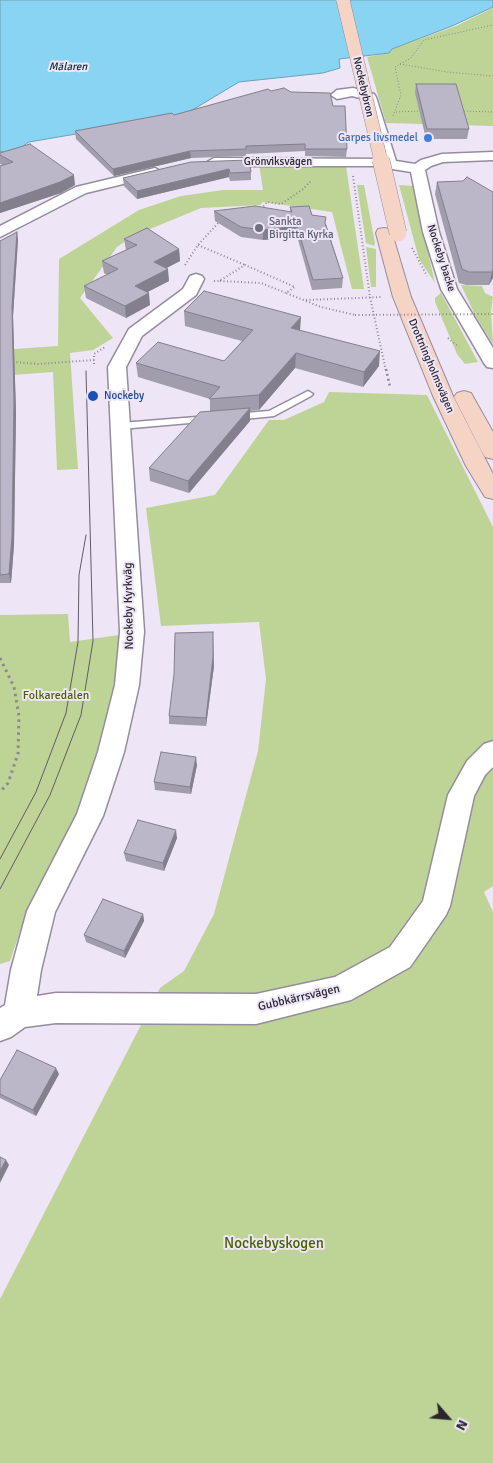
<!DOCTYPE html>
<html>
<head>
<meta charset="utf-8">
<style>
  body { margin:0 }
  #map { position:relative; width:493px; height:1463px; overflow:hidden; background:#eee5f7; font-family:Signika,sans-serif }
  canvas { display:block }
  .north { position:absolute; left:423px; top:1393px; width:50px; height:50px; -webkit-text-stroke:4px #eee5f7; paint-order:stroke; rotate:117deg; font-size:14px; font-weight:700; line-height:20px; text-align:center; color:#2a262d }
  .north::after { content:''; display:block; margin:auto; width:18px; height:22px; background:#2a262d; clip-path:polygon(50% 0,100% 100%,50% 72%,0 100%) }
</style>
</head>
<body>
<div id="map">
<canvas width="493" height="1463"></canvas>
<div class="north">N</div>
</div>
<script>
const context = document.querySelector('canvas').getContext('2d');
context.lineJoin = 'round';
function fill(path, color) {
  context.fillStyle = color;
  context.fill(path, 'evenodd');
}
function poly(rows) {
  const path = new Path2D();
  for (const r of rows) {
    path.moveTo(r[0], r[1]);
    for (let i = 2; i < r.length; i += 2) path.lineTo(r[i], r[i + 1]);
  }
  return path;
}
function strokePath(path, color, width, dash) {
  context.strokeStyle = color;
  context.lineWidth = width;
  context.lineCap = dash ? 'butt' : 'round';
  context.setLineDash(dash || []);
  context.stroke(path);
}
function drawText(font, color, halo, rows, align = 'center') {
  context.font = font + ' Signika,sans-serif';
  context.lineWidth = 4;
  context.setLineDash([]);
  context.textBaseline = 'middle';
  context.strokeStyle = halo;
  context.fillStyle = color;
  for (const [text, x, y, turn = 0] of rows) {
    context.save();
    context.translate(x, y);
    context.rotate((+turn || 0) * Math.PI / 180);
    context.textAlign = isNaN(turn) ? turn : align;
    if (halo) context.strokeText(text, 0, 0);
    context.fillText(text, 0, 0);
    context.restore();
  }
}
fill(poly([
  [493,8,493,126,386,123,367,57,389,53,392,49,456,26],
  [259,164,346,166,364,289,352,289,332,212,263,202,260,205,201,208,133,236,117,247,80,298,113,338,93,350,70,353,78,469,57,470,53,372,0,376,0,350,58,346,59,259,139,210,181,196,223,190,263,190],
  [357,185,364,185,375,243,374,246,366,243],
  [399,185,413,186,435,283,419,259],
  [366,247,376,249,376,287,371,287],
  [461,285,482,286,485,293,493,297,491,312,493,344,476,317],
  [441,293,478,362,465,364,457,354,435,302,435,298],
  [329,392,427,395,493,527,493,886,484,892,493,912,493,1463,0,1463,0,1299,160,988,184,971,214,914,258,751,266,679,259,622,161,626,146,508,215,495,269,420,284,420,324,402],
  [68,614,70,642,119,635,116,687,100,750,77,814,28,908,10,961,0,964,0,615]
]), '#bdd496');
const water = poly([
  [0,0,493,0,493,7,452,26,392,49,389,53,339,59,340,68,323,73,239,82,194,109,176,117,29,142,9,156,2,151,0,152,0,0]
]);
fill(water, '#88d4f2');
strokePath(water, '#6ca0b7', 1);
const lane = poly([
  [308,391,313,394,311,396,274,416,234,420,229,417,234,414,269,411,308,391],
  [209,416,212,417,212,421,121,429,116,426,121,423,209,416]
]);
const street = poly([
  [353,88,374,94,376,97,396,161,415,164,421,160,442,154,493,152,493,160,443,162,431,166,425,170,439,232,457,289,493,348,493,368,487,367,484,363,441,289,423,232,411,172,374,166,214,166,207,162,214,158,382,159,364,99,352,96,337,99,331,95,337,90,353,88],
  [155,168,162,172,160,175,86,193,0,237,0,226,76,187,155,168],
  [196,274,202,276,204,279,196,295,142,336,126,367,144,632,139,685,124,752,103,816,55,912,41,970,37,996,56,993,256,994,335,977,390,947,423,901,448,795,467,761,484,744,493,741,493,767,485,775,474,796,450,906,446,915,410,967,351,1000,256,1024,56,1023,25,1027,11,1037,0,1041,0,1008,5,1005,11,970,27,911,77,814,98,752,115,685,120,632,108,367,129,329,183,289,190,276,196,274]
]);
const secondary = poly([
  [384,228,390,229,392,233,411,297,453,396,493,474,493,499,485,497,466,466,433,396,393,297,376,233,378,229,384,228],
  [464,391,471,393,493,432,493,459,485,457,482,452,454,397,457,393,464,391]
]);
strokePath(lane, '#958c9d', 3);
strokePath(street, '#958c9d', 3);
strokePath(secondary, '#958c9d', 2);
strokePath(poly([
  [400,64,447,72,493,76],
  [461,111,493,112],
  [396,112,422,111],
  [393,116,401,95,395,67,411,58,424,40,493,25]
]), '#8e8894', 1, [1, 2]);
strokePath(poly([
  [353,176,370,297,386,371],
  [261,209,267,202,281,204,302,190,312,180],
  [198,245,245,265],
  [185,265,198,245,220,221],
  [214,281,219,281,245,265,295,287,286,293,321,307,355,315],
  [220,281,261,283,286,293],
  [306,300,382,297],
  [448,338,459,347],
  [13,362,39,364,94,360],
  [94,364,94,354,105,347]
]), '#8e8894', 2, [1, 2.5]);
strokePath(poly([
  [386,369,390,387]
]), '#8e8894', 2.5, [2, 3]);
strokePath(poly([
  [0,658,14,687,19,716,18,754,8,783,0,792]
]), '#8e8894', 3, [2.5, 4]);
fill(lane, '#fff');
fill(street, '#fff');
fill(secondary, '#f5d4c5');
strokePath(poly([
  [0,859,36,792,66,713,78,642,79,575,86,535],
  [0,889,50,795,81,715,93,641,86,371]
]), '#615c66', 1);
const secondaryBridgeFar1 = poly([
  [343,0,381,161]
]);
const secondaryBridge = poly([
  [381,160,398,233]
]);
strokePath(secondaryBridgeFar1, '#958c9d', 14, []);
strokePath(secondaryBridge, '#958c9d', 18, []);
strokePath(poly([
  [412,248,427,276],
  [355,315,493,314]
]), '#8e8894', 2, [1, 2.5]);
strokePath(secondaryBridgeFar1, '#f5d4c5', 13);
strokePath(secondaryBridge, '#f5d4c5', 17);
fill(poly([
  [416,84,469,129,467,139,426,139,415,93],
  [271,91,291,92,333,106,347,149,346,157,305,156,305,151,246,154,246,156,191,158,114,176,76,139,75,131,174,115],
  [0,153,75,185,61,193,0,213,0,166,3,165,0,164],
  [191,162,251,172,251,180,230,181,229,177,137,199,124,186,123,178],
  [437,182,493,192,493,278,489,285,466,285,459,283,435,194],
  [290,207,312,215,326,224,343,278,342,288,312,290,297,236,263,240,241,237,215,221,214,211,290,212],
  [17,232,18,240,13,316,16,412,14,545,11,583,0,583,0,241],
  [124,239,179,249,180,261,166,268,169,281,147,292,150,305,126,318,86,298,84,286,107,275,104,273,102,261,126,250],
  [184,311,300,330,379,366,363,387,295,368,259,410,250,411,250,421,189,493,150,481,149,468,210,412,210,399,138,377,136,363,224,361,242,341,185,326],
  [214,666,206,726,169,724,169,716],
  [197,765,191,794,155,790,154,782],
  [177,838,164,871,126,861,124,853],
  [143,914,144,921,125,958,86,942,84,935],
  [59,1074,36,1116,0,1098,0,1080]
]), '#a19dac');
fill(poly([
  [190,151,191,158,114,176,113,169],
  [229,169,229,177,137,199,137,191],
  [74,175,75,185,61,193,0,213,0,203],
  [297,226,297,236,263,240,263,230],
  [17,232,18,240,13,316,16,412,14,545,11,583,9,574,12,307],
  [179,249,180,261,155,274,154,262],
  [168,269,169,281,136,298,135,286],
  [493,269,493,278,489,285,492,272],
  [149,293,150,305,126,318,125,306],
  [301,317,300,331,291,328],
  [380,351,379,366,363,387,364,372],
  [296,353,295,368,259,410,259,395],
  [250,408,250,421,189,493,188,481],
  [213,632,214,666,206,726,206,718],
  [196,757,197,765,191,794,190,787],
  [176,830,177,838,164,871,163,863],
  [143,914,144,921,125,958,124,951],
  [56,1068,59,1074,36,1116,33,1110],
  [6,1160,9,1165,0,1183,0,1171]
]), '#837f8c');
const building = poly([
  [416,84,456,84,469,129,427,129,416,84],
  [284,88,291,92,330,93,333,106,345,106,347,149,305,149,305,144,246,146,246,149,190,151,113,169,75,131,172,113,174,115,268,89,271,91,284,88],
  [30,144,74,175,60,182,0,203,0,166,13,162,0,155,0,153,30,144],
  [249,160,251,172,230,173,229,169,137,191,123,178,191,162,249,160],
  [467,177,493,192,493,269,492,272,469,272,462,269,437,182,463,181,467,177],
  [255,206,292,212,290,207,309,206,312,215,326,217,325,223,343,278,313,280,297,226,263,230,241,227,214,211,255,206],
  [147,228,179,249,154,262,168,269,135,286,149,293,125,306,84,286,118,269,102,261,137,245,124,239,147,228],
  [17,232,12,307,14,403,12,537,9,574,0,575,0,241,17,232],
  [204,291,301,317,291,328,380,351,364,372,296,353,259,395,209,399,220,387,136,363,158,342,224,361,253,330,184,311,204,291],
  [250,408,188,481,149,468,200,412,250,408],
  [213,632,213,657,206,718,169,716,174,674,175,633,213,632],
  [161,752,196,757,190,787,154,782,161,752],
  [138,820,176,830,163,863,124,853,138,820],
  [103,899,143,914,124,951,84,935,103,899],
  [17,1050,56,1068,33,1110,0,1094,0,1080,17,1050],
  [0,1157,6,1160,0,1171,0,1157]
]);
fill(building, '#bbb6c8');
strokePath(building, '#837f8c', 1);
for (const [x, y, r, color] of [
  [428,138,5,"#3f7fe0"],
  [259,228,5,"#6b7280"],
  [93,396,6,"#1a4fb4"]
]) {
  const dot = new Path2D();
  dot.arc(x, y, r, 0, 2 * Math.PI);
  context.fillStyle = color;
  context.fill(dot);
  strokePath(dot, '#eee5f7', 2);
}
drawText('italic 11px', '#092e3b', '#eee5f7', [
  ["Mälaren",68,67]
]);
drawText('11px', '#2a262d', '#eee5f7', [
  ["Nockebybron",363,87,77],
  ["Grönviksvägen",278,162],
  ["Nockeby backe",441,258,72],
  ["Drottningholmsvägen",431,366,67]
]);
drawText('11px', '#366cbe', '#eee5f7', [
  ["Garpes livsmedel",418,138]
], 'right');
drawText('11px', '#5b616d', '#eee5f7', [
  ["Sankta",269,222],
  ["Birgitta Kyrka",269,235]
], 'left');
drawText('11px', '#164399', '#eee5f7', [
  ["Nockeby",104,396]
], 'left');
drawText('12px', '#2a262d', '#eee5f7', [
  ["Nockeby Kyrkväg",129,606,-91],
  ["Gubbkärrsvägen",299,998,-13]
]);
drawText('12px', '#496200', '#eee5f7', [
  ["Folkaredalen",56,696]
]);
drawText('15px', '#496200', '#eee5f7', [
  ["Nockebyskogen",274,1244]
]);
</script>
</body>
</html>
